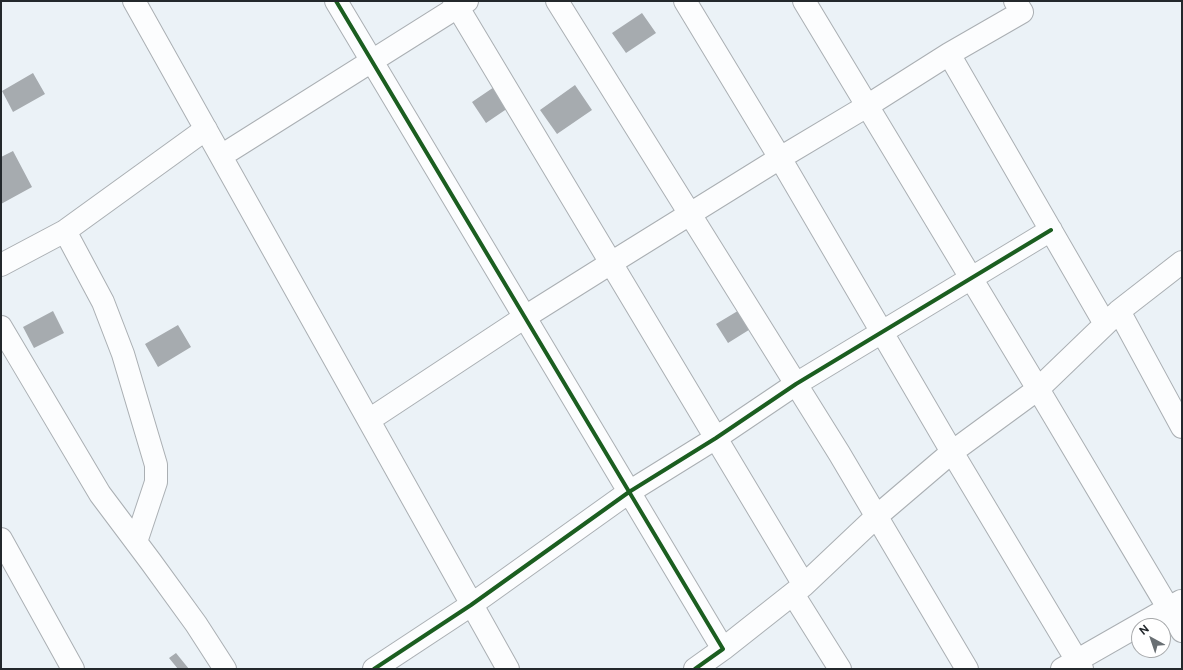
<!DOCTYPE html>
<html>
<head>
<meta charset="utf-8">
<style>
  body { margin:0 }
  #map { position:relative; width:1183px; height:670px; overflow:hidden; background:#ebf2f7; font-family:"Public Sans",sans-serif }
  canvas { display:block }
  .frame { position:absolute; inset:0; border:2px solid #23282c; pointer-events:none }
  .north { position:absolute; left:1131px; top:618px; width:40px; height:40px; box-sizing:border-box; background:#fff; border:1px solid #a7a9ab; border-radius:50%; rotate:320deg; font-size:11px; font-weight:700; line-height:16px; text-align:center; color:#23282c }
  .north::after { content:''; display:block; margin:auto; width:14px; height:18px; background:#696f73; clip-path:polygon(50% 0,100% 100%,50% 72%,0 100%) }
</style>
</head>
<body>
<div id="map">
<canvas width="1183" height="670"></canvas>
<div class="frame"></div>
<div class="north">N</div>
</div>
<script>
const context = document.querySelector('canvas').getContext('2d');
context.lineJoin = 'round';
function fill(path, color) {
  context.fillStyle = color;
  context.fill(path, 'evenodd');
}
function poly(rows) {
  const path = new Path2D();
  for (const r of rows) {
    path.moveTo(r[0], r[1]);
    for (let i = 2; i < r.length; i += 2) path.lineTo(r[i], r[i + 1]);
  }
  return path;
}
function strokePath(path, color, width, dash) {
  context.strokeStyle = color;
  context.lineWidth = width;
  context.lineCap = dash ? 'butt' : 'round';
  context.setLineDash(dash || []);
  context.stroke(path);
}
fill(poly([
  [642,13,656,33,626,53,612,33],
  [33,73,45,94,13,112,2,91],
  [500,83,514,104,486,123,472,102],
  [575,85,592,110,557,134,540,110],
  [13,151,32,187,1,204,1,157],
  [746,306,752,328,728,343,716,324],
  [53,311,64,333,34,348,23,327],
  [178,325,191,347,158,367,145,344],
  [176,653,189,669,178,669,169,658]
]), '#a6abaf');
const minor = poly([
  [134,1,508,669],
  [336,1,723,649,695,669],
  [454,1,804,585,723,649],
  [557,1,839,453,967,669],
  [685,1,780,158,952,452,1082,669],
  [804,1,1038,389,1182,631],
  [949,54,1105,324],
  [221,156,467,1],
  [65,231,103,302,123,354,156,465,156,482,136,542],
  [1,265,65,231,206,129],
  [1119,311,1182,427],
  [1,327,100,494,151,562,196,624,225,669],
  [369,420,525,317,611,263,780,158,867,106,949,54,1022,12,1015,1],
  [1,539,73,669],
  [804,585,877,516,952,452,1038,389,1119,311,1182,262],
  [793,594,840,669],
  [374,669,471,605,629,492,716,438,796,384,1051,230],
  [1062,669,1181,601]
]);
strokePath(minor, '#aaafb3', 24);
strokePath(minor, '#fcfdfe', 22);
strokePath(poly([
  [336,1,723,649,695,669],
  [374,669,471,605,629,492,716,438,796,384,1051,230]
]), '#1b5e20', 4);
</script>
</body>
</html>
